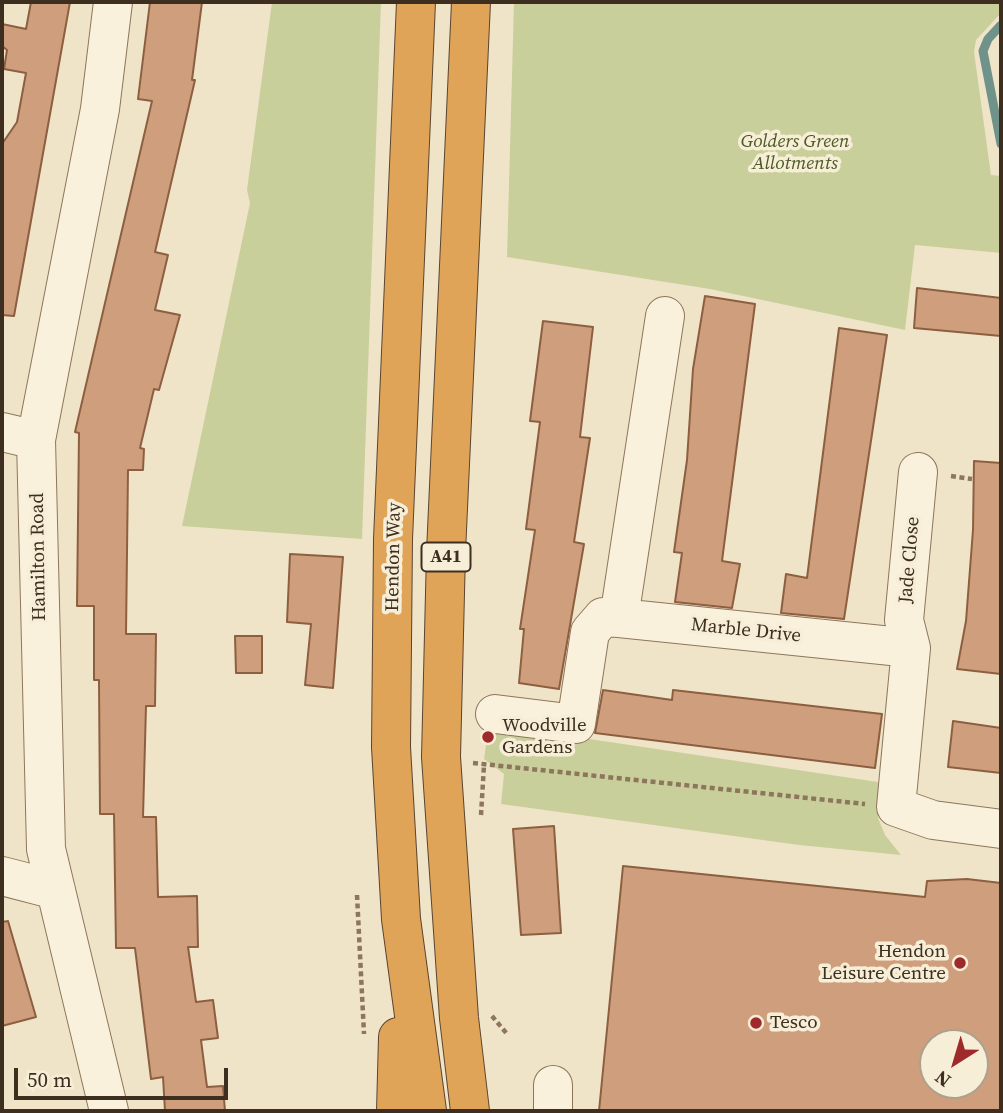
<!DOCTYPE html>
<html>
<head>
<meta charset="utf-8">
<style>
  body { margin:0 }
  #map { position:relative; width:1003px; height:1113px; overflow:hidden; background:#f0e4c8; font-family:"Source Serif 4",serif }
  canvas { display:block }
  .frame { position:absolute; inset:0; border:4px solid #3d2e20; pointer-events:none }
  .north { position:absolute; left:919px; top:1029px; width:70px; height:70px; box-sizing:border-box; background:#f7eed8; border:2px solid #ada18e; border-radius:50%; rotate:217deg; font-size:19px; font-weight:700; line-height:28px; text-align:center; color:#3d2e20 }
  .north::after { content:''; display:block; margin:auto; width:24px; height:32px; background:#9e2a2b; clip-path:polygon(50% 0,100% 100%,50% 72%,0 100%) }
  .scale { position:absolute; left:14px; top:1068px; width:214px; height:32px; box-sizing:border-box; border:4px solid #3d2e20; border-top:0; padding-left:9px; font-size:21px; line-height:24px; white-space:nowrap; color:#3d2e20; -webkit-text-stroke:5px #f7eed8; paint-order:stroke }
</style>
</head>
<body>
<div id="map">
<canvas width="1003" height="1113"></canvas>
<div class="frame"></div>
<div class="north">N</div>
<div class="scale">50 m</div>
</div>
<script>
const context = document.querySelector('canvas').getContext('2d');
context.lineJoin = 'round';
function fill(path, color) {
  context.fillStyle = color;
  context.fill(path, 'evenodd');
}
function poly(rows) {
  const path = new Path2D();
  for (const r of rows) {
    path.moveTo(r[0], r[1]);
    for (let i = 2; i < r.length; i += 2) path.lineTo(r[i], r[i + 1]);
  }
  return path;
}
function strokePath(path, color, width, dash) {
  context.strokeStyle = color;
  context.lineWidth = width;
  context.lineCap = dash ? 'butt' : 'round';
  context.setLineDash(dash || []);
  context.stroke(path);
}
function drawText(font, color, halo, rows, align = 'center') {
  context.font = font + ' "Source Serif 4",serif';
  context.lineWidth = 7;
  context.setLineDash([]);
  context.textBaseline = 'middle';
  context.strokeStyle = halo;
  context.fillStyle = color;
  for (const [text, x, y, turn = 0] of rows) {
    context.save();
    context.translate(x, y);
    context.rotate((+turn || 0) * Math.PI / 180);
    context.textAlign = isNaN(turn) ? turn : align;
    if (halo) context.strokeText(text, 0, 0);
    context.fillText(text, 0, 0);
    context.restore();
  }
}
fill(poly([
  [272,2,381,2,362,539,182,526,250,203,247,190],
  [514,2,1001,2,1001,13,976,40,974,52,991,175,1001,176,1001,253,915,245,905,330,710,289,507,257],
  [489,724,878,782,878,818,885,835,901,855,799,845,501,804,504,774,484,759]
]), '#c9cf9b');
strokePath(poly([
  [1001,25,988,39,983,51,1001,144]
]), '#6f938a', 9);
const building = poly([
  [31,2,70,2,14,316,2,315,2,144,17,122,26,73,4,69,7,50,2,46,2,24,26,29,31,2],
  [150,2,202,2,192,80,195,80,155,252,168,255,155,310,180,315,159,390,154,389,140,448,144,449,143,470,128,470,126,634,156,634,155,706,146,706,143,817,156,817,158,897,197,896,198,947,188,947,196,1002,213,1000,218,1038,201,1040,207,1087,223,1086,225,1111,165,1111,163,1077,151,1079,135,948,116,948,114,814,100,814,99,680,94,680,94,606,77,606,79,433,75,432,152,101,138,99,150,2],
  [917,288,1001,298,1001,336,914,328,917,288],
  [705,296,755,304,722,561,740,564,732,608,675,602,682,553,674,552,687,460,693,369,705,296],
  [543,321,593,327,580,437,590,438,574,542,584,544,559,689,519,683,524,629,520,629,535,530,526,529,540,422,530,421,543,321],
  [839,328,887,335,844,619,781,613,786,574,807,578,839,328],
  [974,461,1001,463,1001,674,957,669,966,621,973,530,974,461],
  [290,554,343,557,333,688,305,685,311,624,287,622,290,554],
  [235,636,262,636,262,673,236,673,235,636],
  [603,690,672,700,673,690,882,714,875,768,595,733,603,690],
  [953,721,1001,728,1001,773,948,767,953,721],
  [554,826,561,933,521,935,513,829,554,826],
  [623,866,925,897,927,881,967,879,1001,883,1001,1111,599,1111,623,866],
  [933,1043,975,1043,975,1085,933,1085,933,1043],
  [8,921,36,1017,2,1026,2,922,8,921]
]);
fill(building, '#cf9f7d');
strokePath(building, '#8d5f41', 2);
const minor = poly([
  [665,316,619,618,911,648,896,807,933,820,1001,829],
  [2,432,36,440],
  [911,648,904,620,918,472],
  [495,714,576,724,590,632,603,617,619,618],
  [2,876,56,890],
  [553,1085,553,1111],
  [109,1111,46,849,36,440,100,109,113,2]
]);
const highway = poly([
  [416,2,393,539,391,747,401,919,427,1111],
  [396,1111,398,1037],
  [470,1111,459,1018,441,757,446,552,471,2]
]);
strokePath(minor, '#8d765c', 40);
strokePath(highway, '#5b4430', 40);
strokePath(poly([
  [951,476,972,479],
  [473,763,865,804],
  [481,815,484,765],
  [357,895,364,1034],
  [492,1016,507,1034]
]), '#8d765c', 4.5, [5, 3.5]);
strokePath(minor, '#faf1dc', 38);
strokePath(highway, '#e0a458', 38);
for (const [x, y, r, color] of [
  [488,737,7,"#9e2a2b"],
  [960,963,7,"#9e2a2b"],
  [756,1023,7,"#9e2a2b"]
]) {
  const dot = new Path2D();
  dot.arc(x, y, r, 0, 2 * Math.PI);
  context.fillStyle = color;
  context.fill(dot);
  strokePath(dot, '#f7eed8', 2.5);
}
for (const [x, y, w] of [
  [446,557,49]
]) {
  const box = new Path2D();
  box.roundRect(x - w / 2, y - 14.5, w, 29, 5);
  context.fillStyle = '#f7eed8';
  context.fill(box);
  strokePath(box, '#3d2e20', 2);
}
drawText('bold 18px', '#3d2e20', null, [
  ["A41",446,557]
]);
drawText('italic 19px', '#4d5a26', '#f7eed8', [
  ["Golders Green",795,142],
  ["Allotments",795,164]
]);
drawText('19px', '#3d2e20', '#f7eed8', [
  ["Hamilton Road",39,557,-91],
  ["Hendon Way",394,557,-89],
  ["Jade Close",910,560,-85],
  ["Marble Drive",746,631,6]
]);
drawText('19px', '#3d2e20', '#f7eed8', [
  ["Woodville",502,726],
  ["Gardens",502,748],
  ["Hendon",946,952,"right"],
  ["Leisure Centre",946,974,"right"],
  ["Tesco",770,1023]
], 'left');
</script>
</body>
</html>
